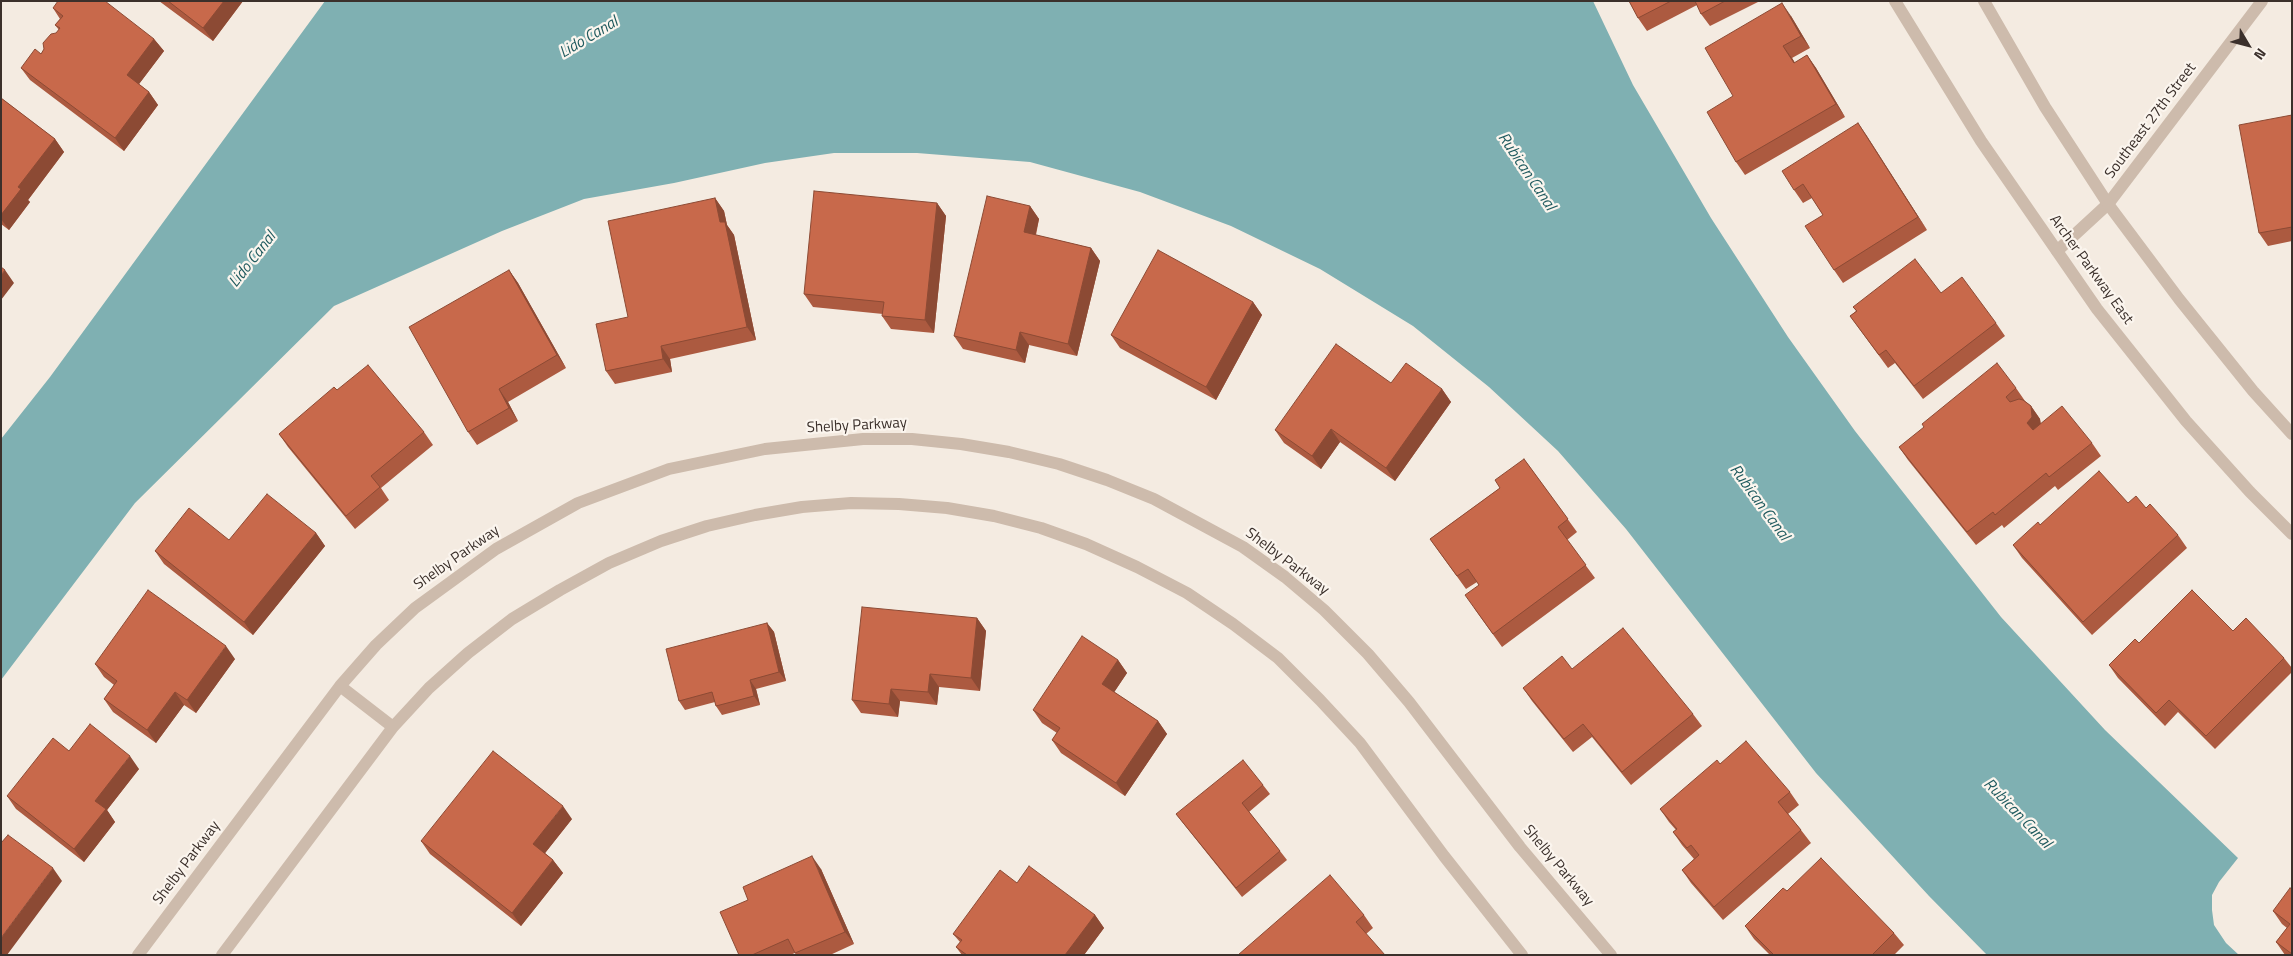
<!DOCTYPE html>
<html>
<head>
<meta charset="utf-8">
<style>
  body { margin:0 }
  #map { position:relative; width:2293px; height:956px; overflow:hidden; background:#f4ebe1; font-family:"Titillium Web",sans-serif }
  canvas { display:block }
  .frame { position:absolute; inset:0; border:2px solid #3b302b; pointer-events:none }
  .north { position:absolute; left:2223px; top:20px; width:50px; height:50px; -webkit-text-stroke:4px #fbf5ee; paint-order:stroke; rotate:127deg; font-size:14px; font-weight:700; line-height:20px; text-align:center; color:#3b302b }
  .north::after { content:''; display:block; margin:auto; width:18px; height:22px; background:#3b302b; clip-path:polygon(50% 0,100% 100%,50% 72%,0 100%) }
</style>
</head>
<body>
<div id="map">
<canvas width="2293" height="956"></canvas>
<div class="frame"></div>
<div class="north">N</div>
</div>
<script>
const context = document.querySelector('canvas').getContext('2d');
context.lineJoin = 'round';
function fill(path, color) {
  context.fillStyle = color;
  context.fill(path, 'evenodd');
}
function poly(rows) {
  const path = new Path2D();
  for (const r of rows) {
    path.moveTo(r[0], r[1]);
    for (let i = 2; i < r.length; i += 2) path.lineTo(r[i], r[i + 1]);
  }
  return path;
}
function strokePath(path, color, width, dash) {
  context.strokeStyle = color;
  context.lineWidth = width;
  context.lineCap = dash ? 'butt' : 'round';
  context.setLineDash(dash || []);
  context.stroke(path);
}
function drawText(font, color, halo, rows, align = 'center') {
  context.font = font + ' "Titillium Web",sans-serif';
  context.lineWidth = 4.5;
  context.setLineDash([]);
  context.textBaseline = 'middle';
  context.strokeStyle = halo;
  context.fillStyle = color;
  for (const [text, x, y, turn = 0] of rows) {
    context.save();
    context.translate(x, y);
    context.rotate((+turn || 0) * Math.PI / 180);
    context.textAlign = isNaN(turn) ? turn : align;
    if (halo) context.strokeText(text, 0, 0);
    context.fillText(text, 0, 0);
    context.restore();
  }
}
fill(poly([
  [325,1,1593,1,1633,85,1711,218,1788,337,1855,431,2001,617,2105,730,2238,858,2219,882,2212,895,2212,910,2214,925,2226,943,2239,955,1987,955,1929,896,1816,773,1626,529,1558,451,1489,387,1413,326,1320,269,1231,226,1140,192,1030,162,917,153,834,153,765,163,674,183,584,199,502,231,334,306,135,503,1,680,1,439,50,377]
]), '#7fb0b2');
strokePath(poly([
  [2057,251,2108,204,2262,1]
]), '#cdbbac', 12);
strokePath(poly([
  [1895,1,1981,141,2097,309,2186,421,2250,492,2292,534],
  [1984,1,2045,107,2108,204,2179,299,2253,391,2292,434],
  [340,686,393,727],
  [138,955,340,686,376,645,415,608,496,549,578,503,669,469,765,449,863,439,912,439,961,444,1009,452,1059,464,1107,480,1154,499,1243,547,1285,577,1324,610,1368,654,1409,702,1520,847,1611,955],
  [222,955,393,727,429,688,468,653,512,619,560,590,609,563,661,541,707,526,755,515,802,507,851,503,899,504,947,508,994,516,1041,528,1086,544,1137,567,1187,593,1233,624,1278,658,1320,700,1360,743,1444,856,1522,955]
]), '#cdbbac', 12);
fill(poly([
  [159,1,243,1,213,41],
  [1629,1,1760,1,1710,26,1701,14,1697,5,1647,31,1638,18],
  [53,8,154,39,164,51,139,84,149,92,158,105,124,151,30,80,21,68,41,54,59,30,55,25,60,19],
  [1791,16,1810,48,1792,58,1795,63,1807,55,1816,68,1845,117,1745,175,1736,162,1733,96],
  [1,98,55,139,64,152,28,200,30,202,9,230,1,224],
  [2292,115,2292,241,2268,246,2259,233],
  [1858,123,1927,230,1843,283,1834,270,1823,215,1812,198,1803,203,1794,190],
  [715,198,724,211,727,225,734,235,756,340,670,359,672,372,615,384,606,371,628,317],
  [937,203,946,216,934,333,891,329,882,316,883,314,813,307,804,294],
  [1030,206,1039,219,1036,235,1091,248,1100,261,1077,356,1029,345,1025,363,963,349,954,336],
  [509,270,518,283,566,368,508,402,518,421,477,445,468,432],
  [1941,293,1996,323,2005,336,1923,399,1895,363,1888,368,1850,316,1856,311,1853,307],
  [1253,302,1262,315,1216,400,1120,348,1111,335],
  [1391,383,1442,389,1451,402,1395,481,1340,442,1321,469,1284,443,1275,430],
  [2016,388,2025,401,2031,406,2040,419,2041,424,2092,443,2101,456,2058,490,2055,486,2004,528,2002,525,1976,545,1908,460,1899,447],
  [337,390,424,432,433,445,381,488,389,500,355,529,288,447,279,434],
  [1524,459,1577,532,1567,540,1595,578,1502,647,1474,608,1479,585,1477,582,1466,589,1430,539,1500,488],
  [2128,503,2146,508,2178,535,2187,548,2092,635,2022,558,2013,545,2040,525],
  [316,533,325,546,253,635,164,564,155,551],
  [977,618,986,631,980,691,939,687,937,705,900,701,898,717,861,713,852,700],
  [767,623,774,632,786,681,756,689,760,705,722,715,716,706,715,702,685,710,679,701],
  [2233,631,2284,658,2292,668,2292,672,2215,749,2178,712,2165,726,2118,678,2109,665,2139,643],
  [235,659,196,713,184,705,156,743,113,712,104,699,114,685,104,677,95,664],
  [1118,660,1127,673,1114,692,1158,721,1167,734,1125,796,1061,753,1052,740,1057,733,1042,723,1033,710],
  [1572,669,1693,714,1702,726,1631,785,1592,737,1573,752,1532,701,1523,688],
  [69,751,139,769,107,810,115,822,84,862,16,809,7,796],
  [1720,764,1790,792,1799,805,1788,814,1801,830,1811,843,1723,920,1691,883,1682,870,1694,859,1682,845,1673,832,1676,830,1669,822,1660,809],
  [1263,785,1270,794,1249,812,1280,851,1287,860,1242,897,1183,823,1176,814],
  [572,819,545,853,553,860,563,873,521,926,430,854,421,841],
  [821,869,854,944,830,955,796,955,795,953,790,955,739,955],
  [1017,883,1095,915,1104,928,1084,955,962,955,956,947,960,942,953,934],
  [2292,889,2292,955,2285,955,2276,942,2287,928,2282,924,2273,911],
  [1787,891,1894,933,1904,945,1894,955,1770,955,1754,939,1745,926],
  [1364,915,1373,928,1366,934,1238,955]
]), '#ac5a40');
fill(poly([
  [224,1,243,1,213,41,203,28],
  [1782,3,1791,16,1810,48,1801,36],
  [154,39,164,51,136,88,127,75],
  [1783,46,1792,58,1803,76,1794,63],
  [1807,55,1816,68,1845,117,1836,104],
  [149,92,158,105,124,151,115,138],
  [1858,123,1867,136,1927,230,1918,217],
  [55,139,64,152,28,200,30,202,9,230,1,219,1,215,18,187],
  [715,198,724,211,727,225,734,235,756,340,747,327,720,222],
  [937,203,946,216,934,333,925,320],
  [1030,206,1039,219,1033,245,1024,232],
  [1091,248,1100,261,1077,356,1068,344],
  [5,270,14,283,1,300,1,275],
  [509,270,518,283,566,368,557,355],
  [1253,302,1262,315,1216,400,1206,387],
  [1020,332,1029,345,1025,363,1016,350],
  [661,346,670,359,672,372,663,359],
  [499,389,508,402,518,421,509,408],
  [1442,389,1451,402,1395,481,1386,468],
  [2031,406,2040,419,2041,430,2036,436,2027,423],
  [1331,429,1340,442,1321,469,1312,456],
  [316,533,325,546,253,635,244,622],
  [977,618,986,631,980,691,971,678],
  [767,623,774,632,786,681,779,672],
  [226,646,235,659,196,713,187,700],
  [1118,660,1127,673,1111,697,1102,684],
  [930,674,939,687,937,705,928,692],
  [750,680,756,689,760,705,754,696],
  [891,689,900,701,898,717,889,704],
  [175,692,184,705,156,743,147,730],
  [1158,721,1167,734,1125,796,1116,783],
  [130,756,139,769,107,810,115,822,84,862,74,849,95,801],
  [563,806,572,819,542,857,533,844],
  [812,856,821,869,854,944,845,932],
  [553,860,563,873,521,926,512,913],
  [53,868,62,881,7,955,1,955,1,938],
  [1095,915,1104,928,1084,955,1065,955]
]), '#8c4a34');
const building = poly([
  [58,1,105,1,154,39,127,75,149,92,115,138,21,68,35,49,41,54,44,49,43,43,51,34,56,33,60,28,55,25,63,16,53,8,58,1],
  [168,1,224,1,203,28,168,1],
  [1629,1,1671,1,1638,18,1629,1],
  [1695,1,1725,1,1701,14,1695,1],
  [1782,3,1801,36,1783,46,1794,63,1807,55,1836,104,1736,162,1707,112,1733,96,1705,48,1782,3],
  [1,98,55,139,18,187,21,189,1,215,1,98],
  [2292,115,2292,227,2259,233,2239,125,2292,115],
  [1858,123,1918,217,1834,270,1805,226,1823,215,1803,184,1794,190,1782,171,1858,123],
  [814,191,937,203,925,320,882,316,884,302,804,294,814,191],
  [987,196,1030,206,1024,232,1091,248,1068,344,1020,332,1016,350,954,336,987,196],
  [715,198,720,222,725,222,747,327,661,346,663,359,606,371,596,324,628,317,608,221,715,198],
  [1158,250,1253,302,1206,387,1111,335,1158,250],
  [1915,259,1941,293,1962,277,1996,323,1914,386,1886,350,1879,355,1850,316,1857,311,1853,307,1915,259],
  [1,267,5,270,1,275,1,267],
  [509,270,557,355,499,389,509,408,468,432,409,327,509,270],
  [1336,344,1391,383,1406,363,1442,389,1386,468,1331,429,1312,456,1275,430,1336,344],
  [1997,363,2016,388,2006,397,2010,402,2019,399,2023,400,2031,406,2032,417,2027,423,2033,430,2062,406,2092,443,2049,477,2046,473,1995,515,1993,512,1967,532,1899,447,1924,427,1922,424,1997,363],
  [368,365,424,432,371,476,380,487,346,516,279,434,334,387,337,390,368,365],
  [1524,459,1568,519,1558,527,1586,565,1493,634,1465,595,1479,585,1468,569,1457,576,1430,539,1500,488,1495,480,1524,459],
  [2099,471,2128,503,2136,496,2146,508,2150,504,2178,535,2083,622,2013,545,2038,522,2040,525,2099,471],
  [267,494,316,533,244,622,155,551,189,508,229,540,267,494],
  [148,590,226,646,187,700,175,692,147,730,104,699,117,681,95,664,148,590],
  [2192,590,2233,631,2246,618,2284,658,2206,736,2169,700,2156,713,2109,665,2135,639,2139,643,2192,590],
  [862,607,977,618,971,678,930,674,928,692,891,689,889,704,852,700,862,607],
  [767,623,779,672,750,680,754,696,716,706,712,692,679,701,666,649,767,623],
  [1623,628,1693,714,1622,772,1583,724,1564,739,1523,688,1562,656,1572,669,1623,628],
  [1082,636,1118,660,1102,684,1158,721,1116,783,1052,740,1060,728,1033,710,1082,636],
  [90,724,130,756,95,801,106,809,74,849,7,796,53,738,69,751,90,724],
  [1746,741,1790,792,1778,802,1801,830,1714,907,1682,870,1699,855,1691,845,1687,848,1673,832,1677,829,1660,809,1717,760,1720,764,1746,741],
  [493,751,563,806,533,844,553,860,512,913,421,841,493,751],
  [1243,760,1263,785,1242,803,1280,851,1236,888,1176,814,1243,760],
  [8,835,53,868,1,938,1,843,8,835],
  [812,856,845,932,795,953,788,939,752,955,739,955,720,912,748,900,743,887,812,856],
  [1821,858,1894,933,1872,955,1774,955,1745,926,1783,888,1787,891,1821,858],
  [1029,866,1095,915,1065,955,967,955,956,947,962,940,953,934,1000,870,1017,883,1029,866],
  [1330,875,1364,915,1356,922,1385,955,1238,955,1330,875],
  [2290,888,2292,889,2292,954,2276,942,2290,924,2273,911,2290,888]
]);
fill(building, '#c8694b');
strokePath(building, '#8c4a34', 1);
drawText('15px', '#3b302b', '#fbf5ee', [
  ["Southeast 27th Street",2151,121,-53],
  ["Archer Parkway East",2091,270,54],
  ["Shelby Parkway",857,426,-3],
  ["Shelby Parkway",457,558,-35],
  ["Shelby Parkway",1287,562,37],
  ["Shelby Parkway",187,863,-53],
  ["Shelby Parkway",1558,866,50]
]);
drawText('italic 16px', '#1f5a5e', '#fbf5ee', [
  ["Lido Canal",589,38,-31],
  ["Rubican Canal",1526,172,56],
  ["Lido Canal",253,260,-52],
  ["Rubican Canal",1759,503,54],
  ["Rubican Canal",2017,814,46]
]);
</script>
</body>
</html>
